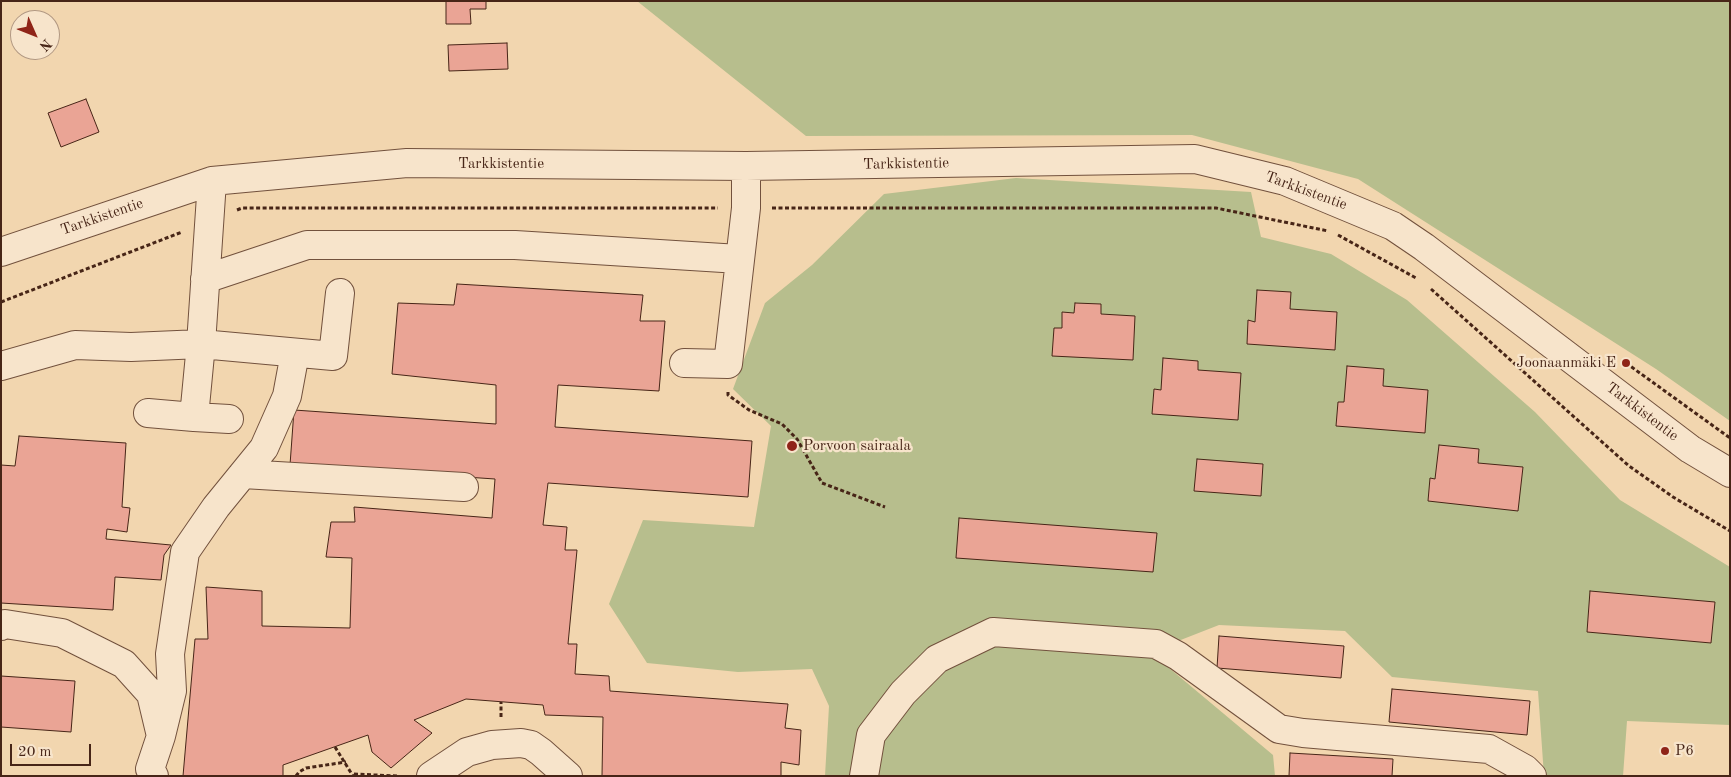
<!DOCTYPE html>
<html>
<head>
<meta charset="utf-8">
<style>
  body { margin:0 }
  #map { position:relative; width:1731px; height:777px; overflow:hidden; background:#f2d6af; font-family:"Old Standard TT",serif }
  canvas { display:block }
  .frame { position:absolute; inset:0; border:2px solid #472517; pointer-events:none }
  .north { position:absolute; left:10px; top:10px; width:50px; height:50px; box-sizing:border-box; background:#f7e4cb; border:1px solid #b19883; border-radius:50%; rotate:134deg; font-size:14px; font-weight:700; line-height:20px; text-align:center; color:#472517 }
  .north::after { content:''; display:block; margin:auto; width:18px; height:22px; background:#8f2418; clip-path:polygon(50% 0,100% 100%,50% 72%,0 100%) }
  .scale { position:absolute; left:10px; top:744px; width:81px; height:22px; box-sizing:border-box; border:2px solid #472517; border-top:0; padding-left:6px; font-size:15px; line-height:18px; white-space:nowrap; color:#472517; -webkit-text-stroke:4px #f7e4cb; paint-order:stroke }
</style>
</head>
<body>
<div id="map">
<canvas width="1731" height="777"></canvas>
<div class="frame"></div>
<div class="north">N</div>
<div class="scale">20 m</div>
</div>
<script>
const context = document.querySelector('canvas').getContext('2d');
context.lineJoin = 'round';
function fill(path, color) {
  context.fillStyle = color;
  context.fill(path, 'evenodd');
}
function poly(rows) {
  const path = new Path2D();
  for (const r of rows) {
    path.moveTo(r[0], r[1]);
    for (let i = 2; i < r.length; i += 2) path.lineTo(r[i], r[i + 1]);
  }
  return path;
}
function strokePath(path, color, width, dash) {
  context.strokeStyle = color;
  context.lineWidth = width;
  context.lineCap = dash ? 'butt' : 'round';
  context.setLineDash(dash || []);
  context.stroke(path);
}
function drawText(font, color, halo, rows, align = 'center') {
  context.font = font + ' "Old Standard TT",serif';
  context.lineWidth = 4.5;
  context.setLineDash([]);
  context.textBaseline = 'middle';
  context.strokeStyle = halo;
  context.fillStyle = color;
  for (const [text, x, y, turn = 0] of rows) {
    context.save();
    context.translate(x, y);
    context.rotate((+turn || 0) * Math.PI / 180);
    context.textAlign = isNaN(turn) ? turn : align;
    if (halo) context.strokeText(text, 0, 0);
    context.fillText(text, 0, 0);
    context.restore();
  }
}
fill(poly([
  [637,1,1730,1,1730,421,1656,369,1358,179,1192,135,806,136],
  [1016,178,1251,192,1261,237,1331,254,1407,300,1535,412,1620,500,1730,567,1730,725,1627,721,1623,776,1544,776,1538,691,1392,677,1345,631,1219,625,1150,652,1273,755,1275,776,825,776,829,706,812,669,738,672,647,663,609,604,643,520,754,527,771,426,733,389,765,303,812,265,884,194]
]), '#b7be8d');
const building = poly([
  [446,1,486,1,486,9,470,9,471,24,446,24,446,1],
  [507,43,508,69,449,71,448,45,507,43],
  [86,99,99,132,61,147,48,113,86,99],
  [457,284,643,295,640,321,665,321,659,391,558,385,555,427,752,441,748,497,548,483,543,525,567,527,565,550,577,550,568,644,577,644,575,674,609,676,610,691,788,704,785,728,801,730,799,765,781,762,781,776,602,776,603,717,545,715,543,705,466,699,414,720,432,733,391,768,372,752,368,735,283,765,283,776,183,776,195,639,208,639,206,587,262,591,262,626,350,628,352,558,326,557,331,522,355,522,354,507,492,518,495,479,290,465,294,410,496,424,496,385,392,374,398,303,454,305,457,284],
  [1257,290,1291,292,1290,309,1337,312,1335,350,1247,344,1248,320,1255,322,1257,290],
  [1075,303,1101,304,1101,314,1135,316,1133,360,1052,356,1054,328,1062,328,1062,312,1074,313,1075,303],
  [1163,358,1198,361,1198,370,1241,373,1238,420,1152,414,1154,389,1161,390,1163,358],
  [1347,366,1384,369,1383,386,1428,390,1425,433,1336,426,1338,402,1344,402,1347,366],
  [19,436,126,443,122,507,130,508,127,532,107,529,106,539,171,545,164,555,161,580,115,577,113,610,1,603,1,465,15,466,19,436],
  [1439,445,1479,449,1478,463,1523,467,1518,511,1428,501,1430,478,1435,479,1439,445],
  [1197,459,1263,464,1261,496,1194,491,1197,459],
  [959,518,1157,533,1153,572,956,558,959,518],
  [1590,591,1715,602,1711,643,1587,632,1590,591],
  [1219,636,1344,646,1341,678,1217,668,1219,636],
  [1,676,75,681,71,732,1,727,1,676],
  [1392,689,1530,701,1527,735,1389,722,1392,689],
  [1290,753,1393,759,1392,776,1289,776,1290,753]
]);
fill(building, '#eaa495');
strokePath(building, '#472517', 1);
const minor = poly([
  [1,252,212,181,407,163,746,166,1195,159,1285,181,1393,226,1424,247,1690,449,1730,473],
  [205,279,307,245,515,245,739,259],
  [684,363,728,364,746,208,746,166],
  [1,366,75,345,131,347,201,344,212,181],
  [148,413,194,417,201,344,333,356,340,293],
  [194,417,229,419],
  [243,474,464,487],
  [1,626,5,624,62,633,124,664,151,694,161,736,150,769,154,776],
  [161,736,172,691,170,654,185,552,216,507,264,448,287,396,295,353],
  [431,776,467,752,492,745,521,743,531,745,541,752,568,776],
  [864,776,871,735,903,693,937,659,993,632,1156,644,1178,656,1279,729,1303,733,1489,749,1525,769,1532,776]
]);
strokePath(minor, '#72513d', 30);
strokePath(poly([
  [772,208,1216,208,1328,231],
  [237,210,242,208,718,208],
  [1338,235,1416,278],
  [1431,289,1629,466,1673,497,1730,531],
  [1,302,182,232],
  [1626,363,1730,438],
  [728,392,728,395,749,410,782,424,797,439,822,483,885,507],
  [501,717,501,702],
  [335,747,353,776],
  [354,774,397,776],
  [296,776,299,772,306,768,346,762]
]), '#472517', 3, [4, 2.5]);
strokePath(minor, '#f7e4cb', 28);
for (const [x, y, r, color] of [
  [1626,363,5,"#8f2418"],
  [792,446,6,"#8f2418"],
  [1665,751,5,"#8f2418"]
]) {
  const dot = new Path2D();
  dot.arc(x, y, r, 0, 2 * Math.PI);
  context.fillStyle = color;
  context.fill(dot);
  strokePath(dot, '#f7e4cb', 2);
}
drawText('15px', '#472517', '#f7e4cb', [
  ["Tarkkistentie",501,164],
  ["Tarkkistentie",906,164,-1],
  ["Tarkkistentie",1306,191,20],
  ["Tarkkistentie",102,217,-19],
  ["Tarkkistentie",1642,412,37]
]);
drawText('15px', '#472517', '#f7e4cb', [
  ["Joonaanmäki E",1616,363,"right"],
  ["Porvoon sairaala",803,446],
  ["P6",1675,751]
], 'left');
</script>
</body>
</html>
